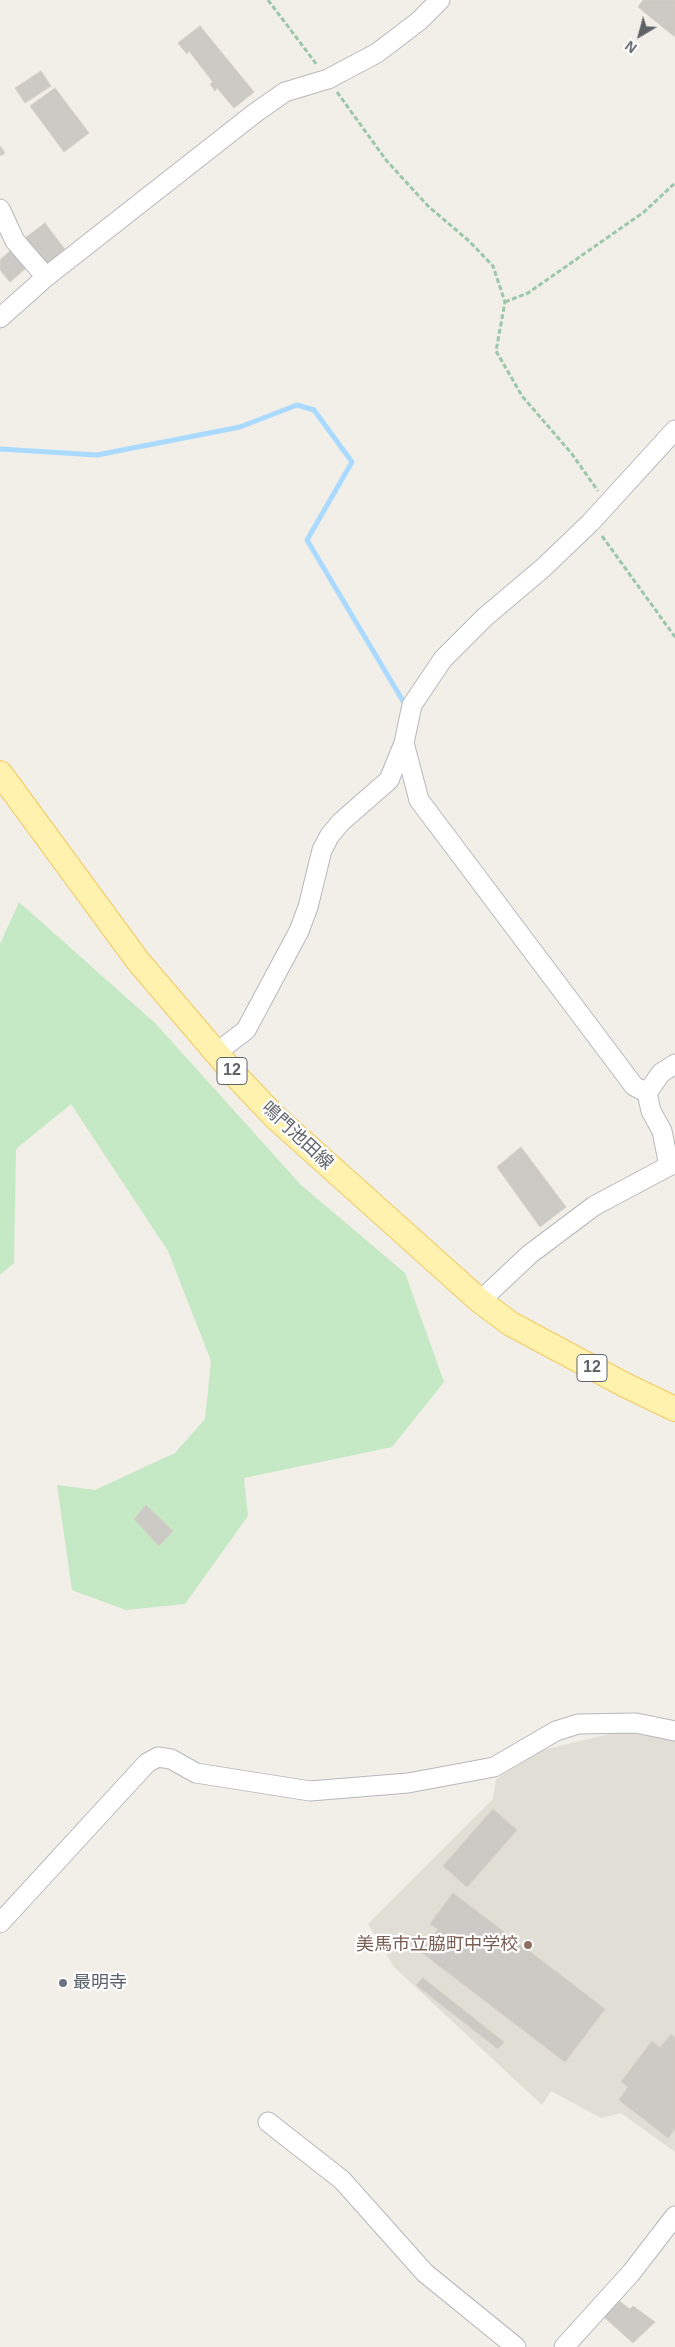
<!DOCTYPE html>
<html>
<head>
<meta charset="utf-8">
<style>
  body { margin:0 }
  #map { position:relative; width:675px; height:2347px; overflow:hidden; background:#f1efe8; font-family:Arial,sans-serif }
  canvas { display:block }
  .north { position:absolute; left:615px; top:10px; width:50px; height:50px; -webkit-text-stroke:4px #fff; paint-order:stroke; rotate:217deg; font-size:14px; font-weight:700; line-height:20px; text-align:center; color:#5f6368 }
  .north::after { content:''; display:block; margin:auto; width:18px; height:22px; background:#5f6368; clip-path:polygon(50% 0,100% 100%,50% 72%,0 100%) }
</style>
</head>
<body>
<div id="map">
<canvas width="675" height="2347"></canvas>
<div class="north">N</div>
</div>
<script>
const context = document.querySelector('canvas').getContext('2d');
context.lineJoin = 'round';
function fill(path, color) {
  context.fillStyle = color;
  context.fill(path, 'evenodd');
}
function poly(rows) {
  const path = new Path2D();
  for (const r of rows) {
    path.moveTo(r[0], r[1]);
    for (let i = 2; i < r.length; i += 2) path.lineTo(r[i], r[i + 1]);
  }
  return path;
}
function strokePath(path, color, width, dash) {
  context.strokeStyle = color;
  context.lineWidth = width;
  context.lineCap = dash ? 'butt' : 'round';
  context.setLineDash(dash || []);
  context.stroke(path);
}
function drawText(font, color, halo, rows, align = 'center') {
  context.font = font + ' Arial,"Noto Sans JP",sans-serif';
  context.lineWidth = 4.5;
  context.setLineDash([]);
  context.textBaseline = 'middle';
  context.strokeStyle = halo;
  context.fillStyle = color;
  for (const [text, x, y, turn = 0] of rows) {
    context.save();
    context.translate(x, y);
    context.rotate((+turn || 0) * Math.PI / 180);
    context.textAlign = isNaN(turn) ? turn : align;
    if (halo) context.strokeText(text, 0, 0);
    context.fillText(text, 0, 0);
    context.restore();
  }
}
fill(poly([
  [622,1731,675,1739,675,2152,621,2113,601,2118,551,2091,542,2105,394,1967,368,1924,493,1799,496,1779,543,1750]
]), '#e1ded6');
fill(poly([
  [19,902,156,1024,301,1185,405,1273,444,1382,392,1447,244,1478,248,1516,185,1604,126,1610,72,1590,57,1485,95,1490,175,1453,205,1419,211,1361,168,1251,71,1104,16,1149,14,1263,0,1275,0,944]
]), '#c5e8c5');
strokePath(poly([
  [0,449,97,455,240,427,297,405,314,410,352,462,307,540,403,701]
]), '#aadaff', 5);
const building = poly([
  [643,0,675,0,675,37,638,7,643,0],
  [200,26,254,92,234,108,217,88,215,91,210,84,213,82,189,51,187,54,178,43,200,26],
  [41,71,51,86,25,103,15,88,41,71],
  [55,88,89,133,64,152,30,106,55,88],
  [0,146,5,153,0,156,0,146],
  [45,223,66,251,46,266,25,238,45,223],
  [11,250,26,268,10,282,0,270,0,260,11,250],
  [521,1147,566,1207,540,1227,497,1167,521,1147],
  [146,1505,173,1531,159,1546,134,1519,146,1505],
  [493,1809,517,1830,467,1887,443,1866,493,1809],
  [453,1893,605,2009,565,2062,421,1952,438,1929,430,1924,453,1893],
  [423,1978,504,2042,498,2049,416,1985,423,1978],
  [671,2034,675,2038,675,2129,668,2138,619,2100,628,2087,621,2082,652,2041,660,2048,671,2034],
  [618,2300,630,2309,633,2306,655,2322,633,2343,604,2317,618,2300]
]);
fill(building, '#cccac5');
strokePath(building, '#d6d1c6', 1);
const minor = poly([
  [0,209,15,241,46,277],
  [0,318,46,277,255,113,285,92,328,79,377,53,419,21,440,0],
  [404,743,419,800,634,1086,647,1093],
  [216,1053,246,1030,299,931,308,907,322,850,330,835,341,822,389,780,404,743,412,705,443,659,485,617,543,568,591,522,675,430],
  [480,1301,530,1254,594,1206,669,1166,662,1131,651,1111,647,1093,661,1073,675,1064],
  [0,1923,147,1763,158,1757,171,1759,196,1773,310,1791,408,1783,494,1767,556,1731,578,1724,636,1723,675,1731],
  [268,2122,342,2180,425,2273,516,2347],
  [564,2347,631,2273,675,2216]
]);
const major = poly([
  [0,773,138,961,237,1077,275,1117,480,1301,511,1324,625,1385,675,1409]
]);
strokePath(minor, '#b5b8bc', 21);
strokePath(major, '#f2c960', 26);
strokePath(poly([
  [268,0,317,65],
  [337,92,386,160,428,206,469,241,493,266,505,302,496,351,522,396,572,454,598,491],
  [505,302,528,293,644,212,675,183],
  [602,536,675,637]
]), '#9cc7a9', 3, [5, 2.5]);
strokePath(minor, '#fff', 19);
strokePath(major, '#fff2af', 24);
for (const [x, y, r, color] of [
  [528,1945,5,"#8d6e63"],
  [63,1983,5,"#6b7280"]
]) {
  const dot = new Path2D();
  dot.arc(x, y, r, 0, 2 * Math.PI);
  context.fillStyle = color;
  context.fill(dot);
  strokePath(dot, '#fff', 2);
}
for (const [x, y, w] of [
  [232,1071,30],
  [592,1368,30]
]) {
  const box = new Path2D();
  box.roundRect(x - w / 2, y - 13.5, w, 27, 4);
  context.fillStyle = '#fff';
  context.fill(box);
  strokePath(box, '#5f6368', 1);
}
drawText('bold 16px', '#5f6368', null, [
  ["12",232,1071],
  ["12",592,1368]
]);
drawText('18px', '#5f6368', '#fff', [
  ["鳴門池田線",297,1136,43]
]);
drawText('18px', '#785e54', '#fff', [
  ["美馬市立脇町中学校",518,1945]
], 'right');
drawText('18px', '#5b616d', '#fff', [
  ["最明寺",73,1983]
], 'left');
</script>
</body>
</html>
